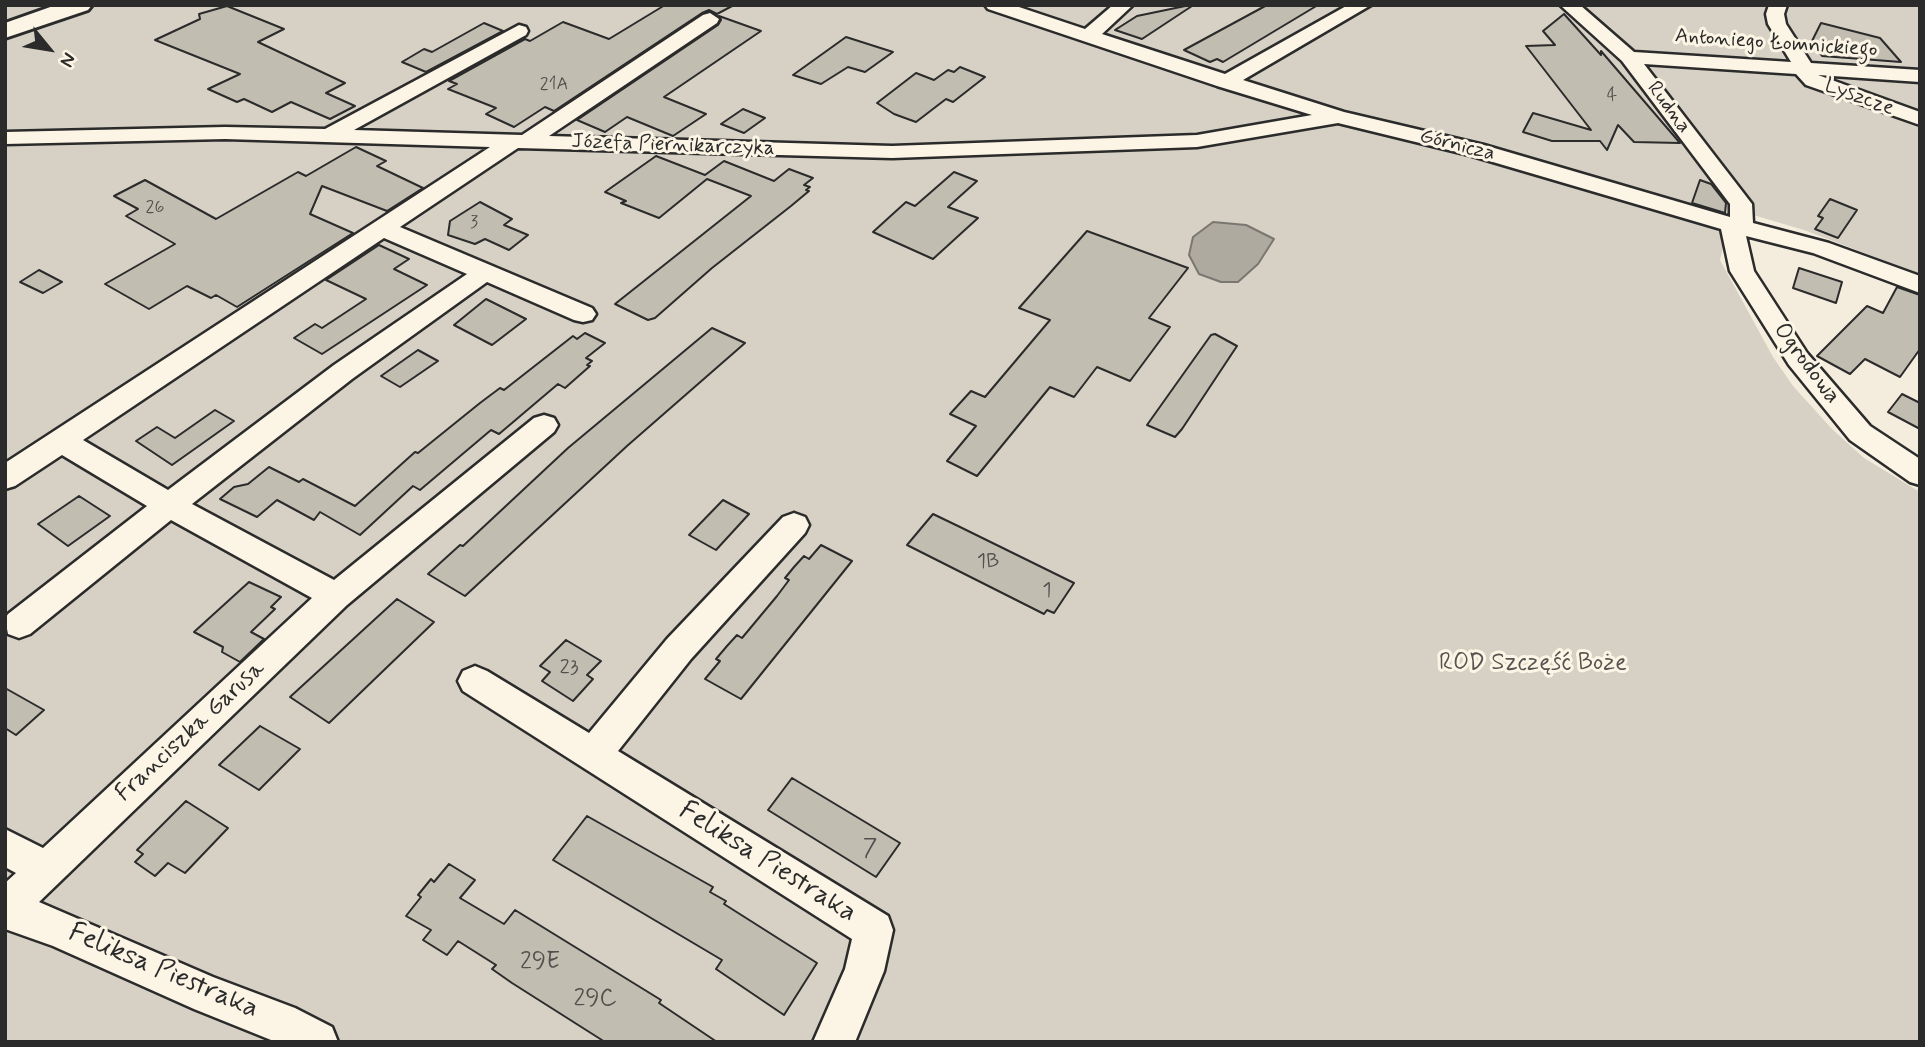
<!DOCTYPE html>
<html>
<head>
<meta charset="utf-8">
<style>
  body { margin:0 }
  #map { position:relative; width:1925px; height:1047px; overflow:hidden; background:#f4edde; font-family:Mynerve,sans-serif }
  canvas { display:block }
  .frame { position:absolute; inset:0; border:7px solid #2b2b2b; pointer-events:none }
  .north { position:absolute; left:14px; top:14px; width:70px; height:70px; -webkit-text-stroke:5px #fcf5e5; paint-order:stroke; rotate:120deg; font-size:19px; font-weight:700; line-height:28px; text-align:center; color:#2b2b2b }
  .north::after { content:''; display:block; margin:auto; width:24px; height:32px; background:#2b2b2b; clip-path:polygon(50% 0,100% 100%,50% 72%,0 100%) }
</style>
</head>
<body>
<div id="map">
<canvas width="1925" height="1047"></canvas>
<div class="frame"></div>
<div class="north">N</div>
</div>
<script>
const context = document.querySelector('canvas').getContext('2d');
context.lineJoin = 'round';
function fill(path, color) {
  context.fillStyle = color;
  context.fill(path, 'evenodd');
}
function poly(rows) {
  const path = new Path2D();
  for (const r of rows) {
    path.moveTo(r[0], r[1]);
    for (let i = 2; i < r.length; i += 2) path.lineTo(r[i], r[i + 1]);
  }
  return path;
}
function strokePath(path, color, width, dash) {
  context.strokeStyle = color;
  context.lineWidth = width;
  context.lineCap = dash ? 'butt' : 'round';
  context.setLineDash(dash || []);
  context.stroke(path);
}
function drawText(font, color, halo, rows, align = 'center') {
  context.font = font + ' Mynerve,sans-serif';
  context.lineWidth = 6;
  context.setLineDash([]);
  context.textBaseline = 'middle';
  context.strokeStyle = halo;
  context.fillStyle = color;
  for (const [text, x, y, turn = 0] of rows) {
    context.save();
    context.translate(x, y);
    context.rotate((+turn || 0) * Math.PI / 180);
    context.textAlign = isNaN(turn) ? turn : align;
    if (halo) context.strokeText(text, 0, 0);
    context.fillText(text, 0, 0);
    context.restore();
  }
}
fill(poly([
  [5,5,1920,5,1920,274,1804,230,1733,209,1720,260,1773,357,1793,386,1832,429,1864,458,1920,492,1920,1042,5,1042]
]), '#d6d1c4');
const water = poly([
  [1213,222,1246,225,1274,239,1258,264,1238,282,1221,282,1199,274,1189,255,1193,237,1213,222]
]);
fill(water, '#afaaa0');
strokePath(water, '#7a7771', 2);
const building = poly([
  [665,5,734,5,717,14,709,10,702,13,554,111,545,107,514,127,486,114,496,108,448,89,457,84,449,81,525,39,530,41,563,22,609,39,665,5],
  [1190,5,1192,6,1142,39,1115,30,1137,16,1190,5],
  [1267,5,1318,5,1223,62,1217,59,1210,62,1184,50,1267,5],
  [227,6,284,29,258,42,345,83,326,93,355,106,330,119,291,102,272,112,244,99,237,102,208,89,240,74,155,40,200,19,199,14,227,6],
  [1564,14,1601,55,1601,51,1680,143,1634,142,1618,125,1607,150,1600,141,1552,141,1523,132,1533,113,1591,130,1526,46,1555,45,1543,31,1564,14],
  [719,16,761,31,664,97,706,114,673,136,627,117,605,132,577,120,718,25,721,20,719,16],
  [484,23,503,31,426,72,402,62,424,49,432,52,484,23],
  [1821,23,1880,38,1901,62,1822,56,1812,41,1821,23],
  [846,37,893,52,865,72,848,67,821,84,793,75,846,37],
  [960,67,985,77,953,102,946,99,916,122,894,114,877,103,916,73,934,80,948,70,954,72,960,67],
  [743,109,765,118,744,133,721,124,743,109],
  [356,147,386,161,377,166,423,188,387,211,322,186,310,214,353,233,237,307,216,295,211,298,187,286,149,309,105,284,175,244,126,216,138,209,114,196,145,180,216,219,298,172,306,176,356,147],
  [656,156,705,175,724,161,774,181,789,169,813,178,804,185,810,187,806,190,809,191,791,206,712,268,655,318,648,320,615,304,751,196,707,179,659,218,621,203,626,201,605,192,656,156],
  [954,172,977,181,948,207,978,218,933,259,873,232,906,202,915,206,954,172],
  [1700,180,1711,184,1726,203,1725,213,1692,203,1700,180],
  [1830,199,1857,210,1838,238,1815,229,1823,218,1818,216,1830,199],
  [480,202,512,219,504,225,528,235,509,250,485,239,475,244,448,235,450,221,480,202],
  [1087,231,1188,268,1149,318,1170,327,1130,381,1097,367,1074,397,1050,387,977,476,947,461,976,426,950,414,971,391,985,397,1050,320,1019,308,1087,231],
  [379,245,409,259,394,269,427,285,322,354,294,338,315,324,322,328,366,299,326,280,379,245],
  [1799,268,1842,282,1836,303,1793,288,1799,268],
  [39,270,62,282,43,293,20,282,39,270],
  [1897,287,1920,295,1920,349,1900,377,1865,359,1850,374,1817,356,1867,306,1883,313,1897,287],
  [486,299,526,319,492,345,454,325,486,299],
  [712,328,745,343,627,446,465,596,428,574,460,545,463,546,568,448,712,328],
  [585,333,605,343,586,358,592,361,587,365,590,366,565,388,558,384,499,434,491,430,420,490,413,486,360,535,320,512,314,520,277,500,257,517,220,499,234,487,248,484,269,467,299,482,303,479,355,506,415,452,418,453,480,403,500,388,504,390,573,336,577,339,585,333],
  [1215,334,1237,346,1182,429,1175,437,1147,425,1211,335,1215,334],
  [418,350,438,361,400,387,381,376,418,350],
  [1902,394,1920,403,1920,429,1888,412,1902,394],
  [215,410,234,421,172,465,136,441,157,427,175,438,215,410],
  [79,496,110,516,68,546,38,524,79,496],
  [723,500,749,514,716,550,689,535,723,500],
  [933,514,958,526,1074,583,1054,613,1047,610,1044,614,907,545,933,514],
  [821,545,852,561,741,699,705,679,720,661,716,659,727,646,737,635,742,638,777,596,789,580,785,578,794,567,804,556,809,559,821,545],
  [249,582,281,597,271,607,275,609,251,632,264,639,240,662,222,652,223,647,194,632,249,582],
  [397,599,434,622,329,723,290,697,397,599],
  [566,640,601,661,587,675,593,679,573,701,542,681,550,672,540,666,566,640],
  [5,688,44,710,16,735,5,728,5,688],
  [260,726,300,749,259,790,219,765,260,726],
  [792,778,900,843,876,877,768,810,792,778],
  [186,801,228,828,185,873,168,863,155,876,135,862,143,854,137,850,186,801],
  [587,816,713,887,710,892,726,901,724,904,817,963,784,1015,716,969,722,960,553,860,587,816],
  [449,864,475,880,460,898,504,924,515,910,661,1000,659,1003,717,1042,605,1042,512,983,492,969,496,965,458,941,447,955,423,940,431,930,406,916,421,897,418,895,431,879,434,882,449,864]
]);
fill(building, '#c2bdb1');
strokePath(building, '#2b2b2b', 2);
const street = poly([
  [985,5,1013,5,1085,29,1113,5,1133,5,1102,34,1225,74,1348,5,1371,5,1243,80,1344,112,1484,145,1730,217,1730,204,1622,61,1560,5,1580,5,1634,52,1791,62,1768,24,1766,14,1769,5,1787,5,1784,14,1786,24,1811,63,1920,70,1920,82,1818,75,1920,112,1920,125,1806,85,1796,74,1644,64,1752,204,1753,223,1829,243,1920,276,1920,293,1813,253,1746,236,1754,271,1807,353,1870,426,1920,459,1920,485,1910,482,1850,440,1789,365,1730,271,1721,229,1469,155,1338,123,1197,147,892,158,518,148,400,227,592,308,596,314,592,320,583,322,574,320,487,282,352,379,192,504,334,580,534,418,544,415,554,418,558,425,554,432,347,605,39,902,213,977,295,1008,332,1027,338,1042,276,1042,194,1009,53,946,5,929,5,883,16,873,5,867,5,829,43,848,312,598,171,520,30,634,19,638,8,634,5,619,8,614,147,506,62,455,15,486,5,489,5,463,490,147,225,139,5,144,5,132,225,127,325,129,519,25,526,27,528,31,526,35,354,130,522,135,703,15,710,13,719,19,717,23,549,136,892,146,1197,135,1312,115,1217,86,988,9,985,5],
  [384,238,467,274,334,365,168,490,83,440,384,238],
  [794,513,805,517,809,525,805,533,691,659,618,751,888,916,893,930,884,971,855,1042,813,1042,845,969,852,939,463,691,458,681,463,671,475,666,487,671,589,733,667,639,783,517,794,513]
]);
const highway = poly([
  [56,5,92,5,88,10,5,38,5,23,56,5]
]);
strokePath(street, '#2b2b2b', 5);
strokePath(highway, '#2b2b2b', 6);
fill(street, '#fcf5e5');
fill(highway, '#fcf5e5');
drawText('18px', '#51504c', null, [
  ["21A",554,85],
  ["4",1612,96],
  ["26",155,208],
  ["3",474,223]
]);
drawText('21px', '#2b2b2b', '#fcf5e5', [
  ["Antoniego Łomnickiego",1776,44,4],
  ["Lyszcze",1859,98,20],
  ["Rudna",1668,108,53],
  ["Józefa Piernikarczyka",673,146,2],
  ["Górnicza",1457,146,14]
]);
drawText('21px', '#51504c', null, [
  ["1B",988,563],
  ["1",1047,592],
  ["23",569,669]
]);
drawText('24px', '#2b2b2b', '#fcf5e5', [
  ["Ogrodowa",1806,364,53],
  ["Franciszka Garusa",191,732,-43]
]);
drawText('24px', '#565451', '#fcf5e5', [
  ["ROD Szczęść Boże",1533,664]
]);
drawText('24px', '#51504c', null, [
  ["7",870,850],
  ["29E",540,963],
  ["29C",595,1000]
]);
drawText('28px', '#2b2b2b', '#fcf5e5', [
  ["Feliksa Piestraka",767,863,32],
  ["Feliksa Piestraka",163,972,23]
]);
</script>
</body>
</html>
